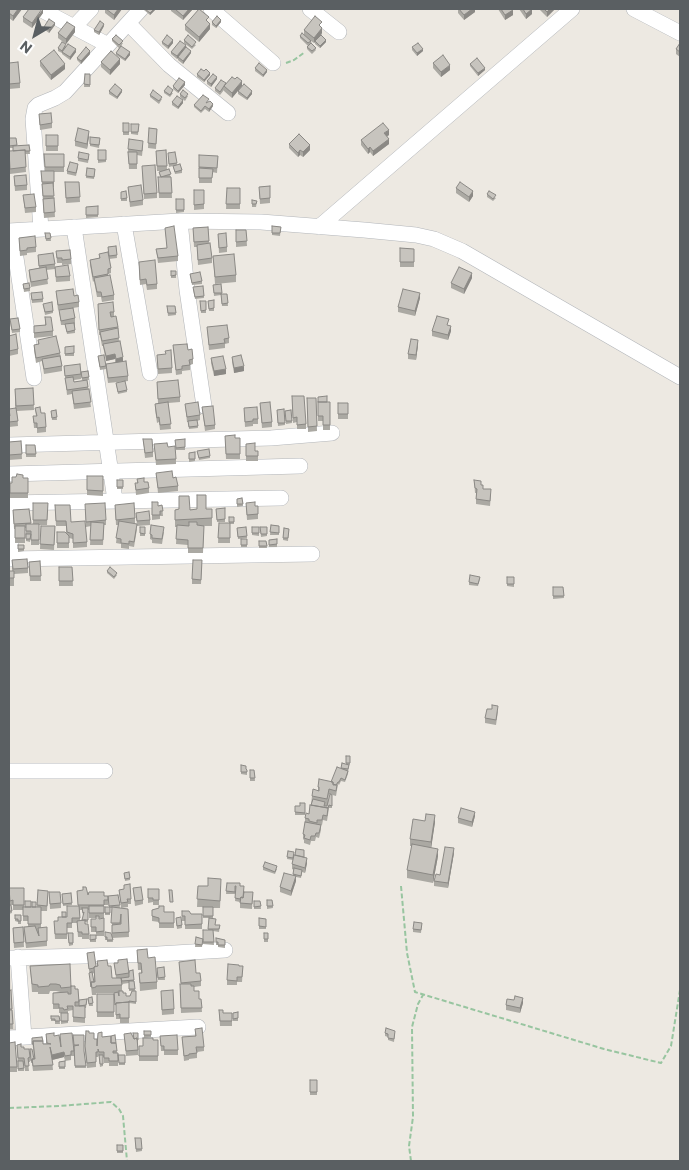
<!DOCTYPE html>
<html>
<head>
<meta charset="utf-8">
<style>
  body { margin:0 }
  #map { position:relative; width:689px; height:1170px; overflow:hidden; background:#ede9e2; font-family:Commissioner,sans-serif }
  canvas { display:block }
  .frame { position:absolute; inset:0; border:10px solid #5a5f62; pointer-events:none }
  .north { position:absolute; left:10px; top:10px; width:50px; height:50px; -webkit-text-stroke:4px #fff; paint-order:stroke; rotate:217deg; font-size:14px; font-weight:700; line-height:20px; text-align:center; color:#5a5f62 }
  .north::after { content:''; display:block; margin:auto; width:18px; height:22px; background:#5a5f62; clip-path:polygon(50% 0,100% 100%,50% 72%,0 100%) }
</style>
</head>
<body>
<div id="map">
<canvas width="689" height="1170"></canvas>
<div class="frame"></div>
<div class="north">N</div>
</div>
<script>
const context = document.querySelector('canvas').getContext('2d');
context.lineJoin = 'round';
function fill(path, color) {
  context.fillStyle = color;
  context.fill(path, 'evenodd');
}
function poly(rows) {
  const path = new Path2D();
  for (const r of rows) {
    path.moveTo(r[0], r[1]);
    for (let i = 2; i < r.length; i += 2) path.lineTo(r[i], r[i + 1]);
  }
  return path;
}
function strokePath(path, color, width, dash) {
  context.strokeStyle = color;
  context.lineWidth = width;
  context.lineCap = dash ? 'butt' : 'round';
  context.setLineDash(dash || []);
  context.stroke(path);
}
fill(poly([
  [9,961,15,1030,9,1030]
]), '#ddd8d0');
const minor = poly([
  [40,9,108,45],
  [211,9,273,63],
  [310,9,339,32],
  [634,9,680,33],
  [128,23,169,65,228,113],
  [74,27,91,9],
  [180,221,187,290,204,406],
  [124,224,150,373],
  [74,227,115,500],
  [319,227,572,9],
  [41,229,33,119,35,108,38,105,55,98,65,92,141,9],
  [9,231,180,221,261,222,364,230,416,235,434,239,462,251,680,377],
  [12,231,34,378],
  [9,445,271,438,332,433],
  [9,474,300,466],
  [9,503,281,498],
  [10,503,11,559],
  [9,559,312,554],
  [9,771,105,771],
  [18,957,24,1037],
  [9,958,158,954,225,950],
  [9,1038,198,1027]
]);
strokePath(minor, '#b2b5b9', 16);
strokePath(poly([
  [286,63,294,60,305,52],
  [401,886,407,953,415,992,604,1049,661,1063,671,1046,680,990],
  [9,1108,59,1106,111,1102,119,1109,123,1116,127,1161],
  [411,1161,409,1146,413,1117,412,1027,418,1004,423,995]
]), '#98c5a0', 2, [5, 2.5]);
strokePath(minor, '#fff', 15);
fill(poly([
  [9,9,22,9,13,21,9,18],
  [105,9,122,9,114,20,105,13],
  [144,9,156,9,150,15,144,10],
  [171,9,193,9,183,20,171,11],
  [458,9,475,9,475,12,464,20,458,13],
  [498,9,512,9,513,15,505,20],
  [519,9,532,9,532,14,526,19],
  [539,9,555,9,547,17],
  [43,13,32,28,23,22,23,17],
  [209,22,210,29,199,42,185,30,185,25],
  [212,22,221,22,216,28,212,25],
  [55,25,49,33,44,29,44,27],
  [104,26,99,35,94,32,94,30],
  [321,27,322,33,321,35,326,42,320,48,315,44,315,42,314,43,311,41,311,43,316,50,312,54,307,49,307,47,308,46,300,38,300,36,304,34,304,30,322,27],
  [75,32,66,44,58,38,58,33],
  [112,39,123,43,121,46,130,55,125,61,116,55,116,53,119,48,112,41],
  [184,40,196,45,192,49,184,43],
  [162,42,173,43,168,49,162,44],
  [680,43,680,57,676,54,676,49],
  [66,46,76,52,70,60,62,54,62,52,62,53,58,51,58,48],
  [412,47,423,51,417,56,412,50],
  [186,48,177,59,171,54,171,52],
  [191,53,183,64,178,60,178,57],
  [90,54,81,64,77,60,77,58],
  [40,61,65,69,51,80,40,66],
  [101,62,120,64,110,75,101,67],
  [9,63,20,83,20,88,9,89],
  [433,63,450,70,441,77,433,68],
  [470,64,485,70,478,76,470,66],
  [255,68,267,72,263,77,255,71],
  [85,74,90,74,90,87,84,87],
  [197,74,210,75,204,82,197,77],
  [217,79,211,87,207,84,207,81],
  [226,83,242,86,232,98,224,91,224,90,220,95,215,91,215,88],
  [185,85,178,93,173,89,173,86],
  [109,91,122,92,117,99,109,94],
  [164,91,173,93,170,97,164,93],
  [238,91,252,94,247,100,238,94],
  [180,94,188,96,185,101,180,97],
  [150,95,162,99,159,104,150,97],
  [172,102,183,103,178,109,172,105],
  [194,105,213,106,209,112,205,109,201,113,194,107],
  [39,114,52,123,52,128,40,130],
  [123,123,129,123,129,135,123,135],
  [131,124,139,124,138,135,131,134],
  [149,128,157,129,156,149,148,148],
  [46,135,58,135,58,151,46,151],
  [389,135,387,137,389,144,373,156,370,152,368,154,361,145,361,140],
  [89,136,87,149,75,146,75,141],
  [90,137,100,138,99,148,90,146],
  [9,138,16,138,17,146,29,145,30,154,25,154,26,172,10,174,9,156,13,151,13,148,9,148],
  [289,144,310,150,303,157,300,155,298,157,289,148],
  [143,146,142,156,137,155,137,169,129,169,128,149],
  [98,150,106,150,106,162,98,163],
  [166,150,167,170,171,177,170,177,171,177,172,198,159,198,158,177,160,177,159,172,162,171,157,171,156,151],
  [175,152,177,165,182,170,182,173,175,174,173,166,169,167,168,156],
  [44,154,64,154,64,172,54,172,54,187,53,187,55,217,44,218,41,171,45,171],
  [89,156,88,163,78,161,78,158],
  [218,156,217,173,212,172,212,183,199,183,199,167],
  [78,167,76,176,67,174,67,171],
  [87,168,95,169,94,179,86,178],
  [142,171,157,193,157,198,144,199],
  [14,176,27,185,27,190,15,191],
  [65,182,79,182,80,202,66,203],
  [270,186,270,203,260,204,259,187],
  [128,187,143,200,143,205,130,207],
  [227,188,240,188,240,209,226,209],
  [456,188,473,196,469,202,456,193],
  [194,190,204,190,204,209,194,210],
  [121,192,127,198,127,201,121,201],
  [487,194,496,198,493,201,487,197],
  [23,195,36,207,36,212,25,213],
  [176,199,184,199,184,212,176,213],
  [257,201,256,207,252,207,252,204],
  [98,206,98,217,86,218,86,207],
  [272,226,281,227,280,236,272,235],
  [208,227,209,243,212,258,212,263,198,265,197,247,194,247,193,228],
  [165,228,178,256,178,261,158,263,156,249,167,248],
  [236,230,246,230,247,246,236,247],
  [45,233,50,233,51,241,46,241],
  [218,234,227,247,227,252,219,253],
  [19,238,36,247,36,252,27,253,27,255,20,256],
  [116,246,117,258,109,259,108,247],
  [400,248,414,249,414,267,400,267],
  [56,251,71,259,71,264,62,265,62,263,57,263],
  [99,254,111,268,111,273,108,274,108,275,114,295,114,300,102,302,101,297,97,297,94,281,93,282,90,265,90,260,99,258],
  [38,255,55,264,55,267,70,276,70,281,56,282,55,269,46,270,48,284,31,287,29,275,29,270,39,268],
  [213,256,236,275,236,282,215,284],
  [139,266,157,284,157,289,147,290,146,284,140,285],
  [171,271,176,271,176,278,171,278],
  [190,274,202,281,202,284,192,285],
  [472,278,464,294,451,288,451,283],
  [23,284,30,288,30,291,24,292],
  [221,284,222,294,227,294,228,306,222,306,221,295,214,296,213,285],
  [203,286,204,298,195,299,193,289],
  [56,291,74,296,79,302,79,307,73,308,75,318,75,333,67,334,65,325,61,325,59,310,66,309,58,310],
  [31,293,43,299,43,302,32,303],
  [420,298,415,316,398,312,398,307],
  [214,300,214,311,209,311,208,301],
  [200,301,206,301,206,313,201,313],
  [43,304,53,311,53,313,45,315],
  [98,304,114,312,114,317,118,327,119,341,123,361,128,376,128,381,108,383,106,369,100,370,98,356,106,365,115,362,115,359,106,361,103,346,102,346,100,335,99,335],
  [167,306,175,306,176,315,168,316],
  [45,317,53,331,53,336,34,338,34,326,45,325],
  [10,322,20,329,20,332,12,333],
  [207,327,229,338,229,343,225,344,225,348,209,350],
  [432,331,451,331,448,340,432,336],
  [9,336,18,349,18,354,9,356],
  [38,340,60,353,62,366,62,371,44,374,42,361,36,363,34,350,34,345,38,345],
  [173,345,188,350,193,359,193,364,190,365,190,370,182,371,182,374,176,375],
  [418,345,416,360,408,359,408,354],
  [74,346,74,356,65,356,65,347],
  [157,355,172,368,172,373,158,374],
  [232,357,244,371,234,373,232,362],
  [211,358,226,374,214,376,211,363],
  [64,366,81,374,81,379,74,380,74,382,87,380,91,407,74,409,72,394,67,395],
  [88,371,89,380,82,380,81,372],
  [157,382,180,397,180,402,168,403,171,429,160,430,159,422,157,423,155,409,155,404,158,403],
  [116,383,127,390,127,392,118,394],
  [33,388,34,410,17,411,18,426,9,427,9,416,15,408,15,389],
  [292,396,306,424,306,429,297,429,297,422,293,423],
  [307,398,316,398,317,431,308,432],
  [318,402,330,402,330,430,323,430,323,421,318,421],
  [260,403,272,422,272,427,262,428],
  [338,403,348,403,348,419,338,419],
  [185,404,200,415,200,420,197,421,198,428,189,429,188,422,187,422],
  [202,407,215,425,215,429,205,431],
  [35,408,46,427,46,432,37,433,37,428,34,428,33,416,36,416],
  [244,408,258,419,258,424,253,424,253,426,245,427],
  [284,409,285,425,278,426,277,410],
  [56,410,57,420,52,420,51,411],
  [291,410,292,423,286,424,285,411],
  [225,436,235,438,240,438,240,459,226,459],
  [143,439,153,452,153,457,145,458],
  [185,439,185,450,176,450,175,440],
  [21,441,22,459,9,460,9,442],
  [154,444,168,447,176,459,176,464,156,465],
  [246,444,255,451,258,451,258,461,246,461],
  [26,445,35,445,36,457,26,457],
  [197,451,210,456,210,458,199,460],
  [195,452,195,461,189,462,189,453],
  [156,473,173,478,178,486,178,491,158,493],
  [87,476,103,476,103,496,87,495],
  [23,478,28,478,28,498,10,498,10,483,12,483],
  [137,479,144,482,149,488,149,493,136,495,135,483,137,483],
  [117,480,123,480,123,489,117,489],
  [474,480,481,485,483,489,491,494,490,506,476,504,476,493,475,493],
  [242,498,243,506,237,507,237,499],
  [152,502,158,506,162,505,163,516,160,516,160,519,152,520],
  [33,503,48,503,47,525,39,525,39,545,31,545,31,536,30,542,26,541,26,528,25,528,25,543,15,543,15,529,14,529,13,510,29,509,31,524,33,524],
  [246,503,258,514,258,519,247,520],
  [55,505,71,522,87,542,87,547,73,548,73,539,69,538,69,548,57,548,57,532,66,534,66,526,56,526],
  [115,505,135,518,135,523,131,523,137,529,134,547,129,546,129,549,121,548,121,544,116,543,118,525,116,525],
  [225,508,225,522,217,522,216,509],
  [85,509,106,520,106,525,104,525,103,545,90,545,91,526,86,527],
  [212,509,212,526,204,526,203,553,188,553,188,545,176,544,177,527,175,527,175,510],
  [136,513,150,520,150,525,137,526],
  [229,517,234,517,234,524,230,524,230,543,218,543,219,523,229,523],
  [271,525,279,526,279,535,270,535],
  [41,526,55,526,54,550,40,549],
  [140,527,145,527,145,536,140,536],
  [246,527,247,538,238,539,237,528],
  [252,527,259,527,259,536,252,535],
  [260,527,267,527,267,536,261,537],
  [284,528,289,529,288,541,283,540],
  [164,532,162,544,152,543,152,540,150,539,150,534],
  [241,539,247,539,247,547,241,547],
  [277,539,277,547,269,547,269,540],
  [259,541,266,541,267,548,259,548],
  [18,545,24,545,24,551,18,552],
  [12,560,28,568,28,573,14,574,14,586,9,586,9,571,12,571],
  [202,560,201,584,192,584,192,579],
  [40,561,41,581,30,581,29,562],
  [59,567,72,567,73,586,59,586],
  [107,571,117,575,114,579,107,573],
  [507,577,514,577,514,587,507,586],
  [480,579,478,586,469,585,469,582],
  [553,587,563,587,564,598,553,599],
  [498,711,496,725,485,723,485,718],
  [346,756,350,756,350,765,349,765,348,774,345,782,341,781,339,785,338,784,336,796,329,794,328,802,332,795,332,808,329,808,327,821,323,820,322,825,321,825,321,830,319,838,316,837,315,841,311,841,310,845,304,843,304,840,303,839,303,834,305,823,305,818,309,814,311,805,312,796,318,790,318,787,331,782,341,769,342,763,346,764],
  [241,765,246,769,247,770,247,775,241,774],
  [250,770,254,770,255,781,250,781],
  [305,803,305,815,295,815,295,806,300,806],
  [475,816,472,827,458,823,458,818],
  [435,822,431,848,438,856,433,883,407,878,407,870,412,846,410,846,410,839],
  [288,851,294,857,304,857,307,863,305,873,302,872,301,878,296,877,296,881,291,896,280,892,280,887,293,875,294,870,292,869,292,864,293,860,287,859],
  [454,853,448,888,434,886,434,881,440,875],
  [263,867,277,869,275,874,263,870],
  [124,873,130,878,130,880,125,881],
  [227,883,240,886,244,892,253,892,252,909,240,908,240,902,235,901,236,889,235,889,235,894,226,894],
  [124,885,131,899,131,904,128,904,128,907,121,908,119,890,124,889],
  [198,886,221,886,220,908,213,908,213,918,215,925,220,925,219,932,213,931,214,945,203,944,203,930,208,930,209,918,203,918,203,907,210,907,197,907],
  [9,888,24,888,24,907,37,907,38,890,48,896,47,911,41,911,41,928,47,927,47,946,26,948,24,932,28,927,28,921,23,921,23,910,13,910,13,905,11,905,12,913,9,914,9,905,10,905],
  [133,888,143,900,143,904,135,906],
  [148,889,159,889,159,905,153,905,153,902,148,903],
  [77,891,88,895,108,896,108,905,104,905,104,918,99,918,99,919,104,918,104,936,96,936,96,932,91,932,91,919,96,919,96,918,89,918,89,910,88,910,88,923,85,922,89,934,89,939,82,939,82,937,78,937,77,923,72,923,72,928,67,928,67,939,55,939,54,921,58,921,67,917,78,906],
  [80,910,82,910,83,915,84,915,82,920,80,921],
  [49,892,61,903,61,908,50,909],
  [71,893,72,905,63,906,62,894],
  [118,895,120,908,117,908,128,909,129,937,112,938,113,942,107,942,107,940,105,940,105,932,112,936,112,908,110,908,110,915,105,915,105,907,109,907,108,896],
  [267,900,272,900,273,908,267,909],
  [254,901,260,901,261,909,254,909],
  [152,910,164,912,174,912,174,928,159,928,159,922,152,921],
  [182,911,191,914,202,914,202,929,185,929,185,921,182,921],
  [15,915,21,915,21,924,18,924,18,922,15,921],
  [259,918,266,919,266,929,259,929],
  [176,920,182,925,182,928,177,929],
  [422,923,421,933,413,932,413,929],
  [23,927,24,947,14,948,13,928],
  [68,933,73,933,73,945,69,946],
  [264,933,268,933,268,942,264,942],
  [90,935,96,935,96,942,90,942],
  [196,937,203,939,202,947,195,947],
  [216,938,225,940,225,948,218,947,218,945,216,945],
  [137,950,148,958,157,982,157,989,140,991,139,973,141,973,141,970,138,970],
  [87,953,96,966,97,966,97,961,108,966,112,978,116,978,114,963,129,973,134,980,135,991,136,991,136,1004,129,1003,129,1023,120,1023,120,1019,116,1019,116,1007,114,995,116,993,96,993,96,995,92,995],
  [94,973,94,982,92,974],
  [129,983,129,991,132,991,130,996,126,996,122,991,122,984],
  [179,962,196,973,201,981,201,986,194,987,194,991,199,999,201,999,202,1012,181,1013,180,989,181,984],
  [30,966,71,987,71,994,75,989,78,989,79,1004,87,999,86,1008,85,1008,85,1023,73,1022,73,1010,68,1011,68,1023,61,1024,61,1013,59,1013,59,1009,53,1009,53,993,60,992,56,991,50,991,49,994,38,994,38,992,32,992],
  [239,966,243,966,242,982,237,982,237,985,227,985,227,980],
  [164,967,165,980,158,980,157,968],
  [9,991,12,1009,13,1029,9,1029],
  [97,994,114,994,114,1017,97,1017],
  [161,996,174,1009,174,1014,162,1015],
  [92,997,93,1006,89,1006,88,998],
  [514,1000,523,1003,520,1013,506,1010,506,1005],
  [219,1010,223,1013,232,1013,232,1026,220,1026],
  [238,1012,238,1021,233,1021,233,1013],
  [51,1016,59,1016,60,1024,55,1024,55,1021,51,1021],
  [195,1029,204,1047,204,1051,197,1052,197,1058,189,1059,189,1060,184,1061,182,1037,195,1036],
  [86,1031,94,1039,97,1039,102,1037,116,1043,117,1053,118,1053,118,1066,109,1066,109,1063,104,1063,104,1057,103,1057,103,1066,100,1067,99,1057,98,1054,98,1057,96,1057,96,1067,87,1068,85,1051],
  [144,1031,151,1031,151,1037,144,1038],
  [133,1033,138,1033,138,1055,126,1056,124,1034,134,1039],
  [385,1033,395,1033,394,1042,388,1040,388,1037,385,1036],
  [46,1034,54,1036,60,1044,74,1051,74,1056,71,1056,71,1060,65,1061,64,1057,52,1060,53,1070,33,1071,32,1063,31,1063,30,1049,34,1059,32,1038,43,1044,46,1044],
  [73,1035,84,1052,86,1068,75,1068],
  [160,1036,178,1050,178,1055,164,1055,164,1051,161,1051],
  [153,1040,158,1040,158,1061,139,1061,139,1046,143,1046],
  [9,1043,17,1067,17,1072,9,1072],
  [17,1045,24,1049,30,1057,30,1062,28,1062,29,1071,25,1071,24,1063,24,1071,18,1071],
  [118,1055,125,1055,125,1065,119,1065],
  [65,1061,65,1069,59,1069,59,1062],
  [310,1080,317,1080,317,1095,310,1095],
  [135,1138,141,1138,142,1151,136,1152],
  [117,1145,123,1145,123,1153,117,1153]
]), '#aba9a3');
fill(poly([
  [18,9,22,9,13,21,13,16],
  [43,9,43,13,32,28,32,23],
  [118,9,122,9,114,20,114,15],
  [154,9,156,9,150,15,150,13],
  [189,9,193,9,183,20,183,16],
  [472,9,475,9,475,12,464,20,464,15],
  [532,9,532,14,526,19,526,14],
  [550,9,555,9,547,17,547,12],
  [513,10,513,15,505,20,505,15],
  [221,20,221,22,216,28,216,26],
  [55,23,55,25,49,33,49,30],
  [104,24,104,26,99,35,99,32],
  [210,24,210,29,199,42,199,37],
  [75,27,75,32,66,44,66,39],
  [322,28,322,33,314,43,314,38],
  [173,40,173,43,168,49,168,46],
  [326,40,326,42,320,48,320,46],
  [186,45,186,48,177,59,177,56],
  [76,49,76,52,70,60,70,57],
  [423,49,423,51,417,56,417,53],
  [90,51,90,54,81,64,81,61],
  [191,51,191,53,183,64,183,61],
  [130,52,130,55,125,61,125,59],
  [120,59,120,64,110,75,110,70],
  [65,64,65,69,51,80,51,75],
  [450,65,450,70,441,77,441,72],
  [485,68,485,70,478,76,478,73],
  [267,70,267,72,263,77,263,75],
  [210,73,210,75,204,82,204,80],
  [217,77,217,79,211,87,211,84],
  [242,81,242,86,232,98,232,93],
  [185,82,185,85,178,93,178,91],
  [122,90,122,92,117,99,117,97],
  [252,91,252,94,247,100,247,98],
  [183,100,183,103,178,109,178,107],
  [213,104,213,106,209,112,209,109],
  [389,130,389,135,384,138,384,133],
  [89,131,89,136,87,149,87,144],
  [389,139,389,144,373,156,373,151],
  [310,145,310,150,303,157,303,152],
  [370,147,370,152,368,154,368,149],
  [300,150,300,155,298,157,298,153],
  [473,191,473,196,469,202,469,197],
  [472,273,472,278,464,294,464,289],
  [420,293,420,298,415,316,415,311],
  [451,326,451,331,448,340,448,335],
  [418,340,418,345,416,360,416,355],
  [115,354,115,359,106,361,106,356],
  [123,357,123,362,116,364,116,359],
  [244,366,244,371,234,373,234,368],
  [226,369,226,374,214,376,214,371],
  [475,812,475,816,472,827,472,822],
  [435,815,435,822,431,849,431,842],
  [454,848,454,853,448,888,448,883],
  [438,849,438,856,433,883,433,875],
  [307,858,307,863,305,873,305,868],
  [296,876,296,881,291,896,291,891],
  [523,998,523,1003,520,1013,520,1008],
  [64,1052,64,1057,52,1060,52,1055]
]), '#8b8985');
const building = poly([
  [9,9,18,9,13,16,9,13,9,9],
  [29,9,42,9,32,23,23,17,29,9],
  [106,9,118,9,114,15,106,9],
  [145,9,154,9,150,13,145,9],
  [175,9,189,9,183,16,175,9],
  [199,9,209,17,206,20,210,24,199,37,185,25,199,9],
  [459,9,472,9,464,15,459,9],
  [501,9,512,9,513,10,505,15,501,9],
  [523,9,532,9,526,14,523,9],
  [544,9,550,9,547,12,544,9],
  [217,16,221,20,216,26,212,22,217,16],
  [315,16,322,22,319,25,322,28,314,38,304,30,315,16],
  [49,19,55,23,49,30,44,27,49,19],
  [100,21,104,24,99,32,94,30,100,21],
  [67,22,75,27,66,39,58,33,67,22],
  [302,33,311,41,308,43,300,36,302,33],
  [116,35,123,41,119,45,112,39,116,35],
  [167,35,173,40,168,46,162,42,167,35],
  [188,35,196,42,192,47,184,40,188,35],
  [321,35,326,40,320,46,315,41,321,35],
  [180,41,186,45,177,56,171,52,180,41],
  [62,42,66,44,62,51,58,48,62,42],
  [311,43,316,48,312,51,307,47,311,43],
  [418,43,423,49,417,53,412,47,418,43],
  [680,43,680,52,676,49,680,43],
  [68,44,76,49,70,57,62,52,68,44],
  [121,46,130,52,125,59,116,53,121,46],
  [86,47,90,51,81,61,77,58,86,47],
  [186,47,191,51,183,61,178,57,186,47],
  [54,50,65,64,51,75,40,61,54,50],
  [111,51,120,59,110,70,101,62,111,51],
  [443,55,450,65,441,72,433,63,443,55],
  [477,58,485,68,478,73,470,64,477,58],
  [18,62,20,83,9,84,9,63,18,62],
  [259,63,267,70,263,75,255,68,259,63],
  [201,69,204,71,206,69,210,73,204,80,197,74,201,69],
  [85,74,90,74,90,85,84,84,85,74],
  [213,74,217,77,211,84,207,81,213,74],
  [232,77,235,79,237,77,242,81,232,93,224,86,232,77],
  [179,78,185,82,178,91,173,86,179,78],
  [221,80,226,83,220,92,215,88,221,80],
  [115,84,122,90,117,97,109,91,115,84],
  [244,84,252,91,247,98,238,91,244,84],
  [168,86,173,90,170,95,164,91,168,86],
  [153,90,162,97,159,101,150,95,153,90],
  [183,90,188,94,185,98,180,94,183,90],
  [203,95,209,99,206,103,210,101,213,104,209,109,205,106,201,111,194,105,203,95],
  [177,96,183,100,178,107,172,102,177,96],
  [51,113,52,123,40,125,39,114,51,113],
  [123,123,129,123,129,132,123,132,123,123],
  [383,123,389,130,384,133,389,139,373,151,370,147,368,149,361,140,383,123],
  [131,124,139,124,138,132,131,132,131,124],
  [78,128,89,131,87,144,75,141,78,128],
  [149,128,157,129,156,144,148,143,149,128],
  [299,134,310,145,303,152,300,150,298,153,289,144,299,134],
  [46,135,58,135,58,146,46,146,46,135],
  [90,137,100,138,99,145,90,144,90,137],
  [9,138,16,138,17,145,9,146,9,138],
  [129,139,143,141,142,151,128,149,129,139],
  [29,145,30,151,25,151,25,150,13,151,13,146,29,145],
  [25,150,26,167,10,169,9,151,25,150],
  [98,150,106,150,106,160,98,160,98,150],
  [166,150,167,166,157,166,156,151,166,150],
  [79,152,89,154,88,160,78,158,79,152],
  [128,152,137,152,137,164,129,164,128,152],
  [175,152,177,163,169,164,168,153,175,152],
  [44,154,64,154,64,167,45,167,44,154],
  [199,155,218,156,217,168,199,167,199,155],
  [70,162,78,164,76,173,67,171,70,162],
  [180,164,182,170,175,172,173,166,180,164],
  [155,165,157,193,144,194,142,166,155,165],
  [87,168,95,169,94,177,86,176,87,168],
  [199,168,213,169,212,178,199,178,199,168],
  [169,169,171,174,161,177,159,172,169,169],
  [41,171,54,171,54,182,42,182,41,171],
  [26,175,27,185,15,186,14,176,26,175],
  [158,177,171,177,172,193,159,193,158,177],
  [65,182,79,182,80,197,66,198,65,182],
  [460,182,473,191,469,197,456,188,460,182],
  [53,183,54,196,43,196,42,184,53,183],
  [141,185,143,200,130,202,128,187,141,185],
  [270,186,270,198,260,199,259,187,270,186],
  [227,188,240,188,240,204,226,204,227,188],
  [194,190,204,190,204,204,194,205,194,190],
  [126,191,127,198,121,199,121,192,126,191],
  [489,191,496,195,493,199,487,194,489,191],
  [34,194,36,207,25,208,23,195,34,194],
  [54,198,55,212,44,213,43,199,54,198],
  [176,199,184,199,184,210,176,210,176,199],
  [252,200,257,201,256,204,252,204,252,200],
  [98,206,98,215,86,215,86,207,98,206],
  [174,226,178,256,158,258,156,249,167,248,165,228,174,226],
  [272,226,281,227,280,233,272,233,272,226],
  [208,227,209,241,194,242,193,228,208,227],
  [236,230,246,230,247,241,236,242,236,230],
  [45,233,50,233,51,238,46,239,45,233],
  [226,233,227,247,219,248,218,234,226,233],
  [35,236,36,247,27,248,27,250,20,251,19,238,35,236],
  [210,243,212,258,198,260,197,245,210,243],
  [116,246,117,255,109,256,108,247,116,246],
  [400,248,414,249,414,262,400,262,400,248],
  [70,250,71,259,62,260,62,258,57,258,56,251,70,250],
  [108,252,111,268,108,269,108,274,93,277,90,260,100,258,99,254,108,252],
  [53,253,55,264,39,266,38,255,53,253],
  [234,254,236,275,215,277,213,256,234,254],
  [155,260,157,284,147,285,146,279,140,280,139,262,155,260],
  [68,265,70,276,56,277,55,267,68,265],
  [46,267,48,279,31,282,29,270,46,267],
  [459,267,472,273,464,289,451,283,459,267],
  [171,271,176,271,176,275,171,276,171,271],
  [200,272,202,281,192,283,190,274,200,272],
  [110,275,114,295,102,297,101,292,97,292,94,278,110,275],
  [29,283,30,288,24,289,23,284,29,283],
  [221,284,222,293,214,293,213,285,221,284],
  [203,286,204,296,195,297,193,287,203,286],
  [73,289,74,296,78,295,79,302,58,305,56,291,73,289],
  [403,289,420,293,415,311,398,307,403,289],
  [42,292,43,299,32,300,31,293,42,292],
  [221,294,227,294,228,303,222,304,221,294],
  [214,300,214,308,209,309,208,301,214,300],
  [200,301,206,301,206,310,201,311,200,301],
  [52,302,53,311,45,312,43,304,52,302],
  [113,302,114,312,110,312,111,317,116,316,118,327,99,330,98,304,113,302],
  [167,306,175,306,176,313,168,313,167,306],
  [73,308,75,318,61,321,59,310,73,308],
  [437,316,449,319,447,325,451,326,448,335,432,331,437,316],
  [45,317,51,317,53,331,34,333,34,326,46,325,45,317],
  [18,318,20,329,12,330,10,319,18,318],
  [74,323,75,330,67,332,65,324,74,323],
  [227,325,229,338,224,339,225,343,209,345,207,327,227,325],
  [118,328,119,338,102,341,100,332,118,328],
  [16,334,18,349,9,351,9,336,16,334],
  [56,336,60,353,36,358,34,345,39,344,38,340,56,336],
  [411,339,418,340,416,355,408,354,411,339],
  [120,341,123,357,116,359,115,354,106,356,103,344,120,341],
  [187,344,188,350,192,349,193,359,189,360,190,365,182,366,182,369,176,370,173,345,187,344],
  [74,346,74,353,65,354,65,347,74,346],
  [171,350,172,368,158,369,157,355,166,354,165,351,171,350],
  [104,355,106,366,100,367,98,356,104,355],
  [241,355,244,366,234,368,232,357,241,355],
  [60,356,62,366,44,369,42,359,60,356],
  [223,356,226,369,214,371,211,358,223,356],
  [126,361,128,376,108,378,106,364,126,361],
  [80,364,81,374,65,376,64,366,80,364],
  [88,371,89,377,82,378,81,372,88,371],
  [73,377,74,382,87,380,88,387,67,390,65,378,73,377],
  [178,380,180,397,158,399,157,382,178,380],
  [125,381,127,390,118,392,116,383,125,381],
  [33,388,34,405,16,406,15,389,33,388],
  [89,389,91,402,74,404,72,391,89,389],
  [292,396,304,396,306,424,297,425,297,417,293,418,292,396],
  [327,396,327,402,318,402,318,397,327,396],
  [307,398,316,398,317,426,308,427,307,398],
  [168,402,171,424,160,425,159,417,157,418,155,404,168,402],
  [198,402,200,415,187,417,185,404,198,402],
  [270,402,272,422,262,423,260,403,270,402],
  [318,402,330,402,330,425,323,425,323,416,318,416,318,402],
  [338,403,348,403,348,414,338,414,338,403],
  [213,406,215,425,205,426,202,407,213,406],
  [40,407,41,413,45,413,46,427,37,428,37,423,34,423,33,416,37,416,35,408,40,407],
  [257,407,258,419,253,419,253,421,245,422,244,408,257,407],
  [16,408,18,421,9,422,9,416,10,416,9,409,16,408],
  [284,409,285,423,278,423,277,410,284,409],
  [56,410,57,417,52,418,51,411,56,410],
  [291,410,292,421,286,421,285,411,291,410],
  [197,420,198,426,189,427,188,421,197,420],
  [235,435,235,438,240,438,240,454,226,454,225,436,235,435],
  [143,439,152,439,153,452,145,453,143,439],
  [185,439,185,447,176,448,175,440,185,439],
  [21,441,22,454,9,455,9,442,21,441],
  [167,443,168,447,175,446,176,459,156,460,154,444,167,443],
  [255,443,255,451,258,451,258,456,246,456,246,444,255,443],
  [26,445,35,445,36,454,26,454,26,445],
  [209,449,210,456,199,458,197,451,209,449],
  [195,452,195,459,189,459,189,453,195,452],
  [172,471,173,478,176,477,178,486,158,488,156,473,172,471],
  [17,474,23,475,23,478,28,478,28,493,10,493,10,483,12,483,12,477,16,477,17,474],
  [87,476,103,476,103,491,87,490,87,476],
  [144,478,144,482,148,482,149,488,136,490,135,483,138,483,137,479,144,478],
  [117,480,123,480,123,487,117,487,117,480],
  [474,480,481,481,481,485,483,485,483,489,491,489,490,501,476,499,477,489,475,488,474,480],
  [197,495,206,495,206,509,212,509,212,518,175,520,175,510,179,509,179,496,189,496,190,510,197,509,197,495],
  [242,498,243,504,237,504,237,499,242,498],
  [152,502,158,502,158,506,162,505,163,511,160,511,160,515,152,515,152,502],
  [255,502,255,506,258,506,258,514,247,515,246,503,255,502],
  [33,503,48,503,47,520,33,520,33,503],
  [105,503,106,520,86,522,85,504,105,503],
  [134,503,135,518,116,520,115,505,134,503],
  [55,505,70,505,71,522,85,521,87,542,73,543,73,534,67,532,66,521,56,521,55,505],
  [225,508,225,519,217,520,216,509,225,508],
  [29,509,31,523,14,524,13,510,29,509],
  [149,511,150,520,137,521,136,513,149,511],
  [229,517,234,517,234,522,229,522,229,517],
  [119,521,137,524,134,542,129,541,129,544,121,543,121,539,116,538,119,521],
  [91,522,104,523,103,540,90,540,91,522],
  [189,522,197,522,197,525,204,526,203,548,188,548,188,540,176,539,177,525,189,526,189,522],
  [219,523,230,523,230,538,218,538,219,523],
  [26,524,39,524,39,540,31,540,31,531,26,531,26,524],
  [151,525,164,527,162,539,152,538,152,535,150,534,151,525],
  [271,525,279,526,279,533,270,532,271,525],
  [15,526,25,526,25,538,15,538,15,526],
  [41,526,55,526,54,545,40,544,41,526],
  [140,527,145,527,145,534,140,533,140,527],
  [246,527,247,536,238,537,237,528,246,527],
  [252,527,259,527,259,533,252,533,252,527],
  [260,527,267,527,267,534,261,534,260,527],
  [284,528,289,529,288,538,283,538,284,528],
  [57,532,65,532,69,536,69,543,57,543,57,532],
  [26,534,31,534,30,539,26,539,26,534],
  [241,539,247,539,247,545,241,545,241,539],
  [277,539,277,544,269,545,269,540,277,539],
  [259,541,266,541,267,546,259,546,259,541],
  [18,545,24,545,24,549,18,549,18,545],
  [27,559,28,568,13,569,12,560,27,559],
  [193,560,202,560,201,580,192,579,193,560],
  [40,561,41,576,30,576,29,562,40,561],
  [59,567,72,567,73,581,59,581,59,567],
  [110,567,117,573,114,577,107,571,110,567],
  [9,571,14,571,14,578,9,578,9,571],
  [470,575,480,577,478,584,469,582,470,575],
  [507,577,514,577,514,584,507,584,507,577],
  [553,587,563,587,564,596,553,596,553,587],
  [492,705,498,706,496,720,485,718,487,709,492,709,492,705],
  [346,756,350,756,350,763,346,763,346,756],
  [342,763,349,765,348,769,341,768,342,763],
  [241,765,246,766,246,769,247,770,247,772,241,772,241,765],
  [337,767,348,771,345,780,341,778,339,782,338,782,336,785,333,784,333,782,331,782,337,767],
  [250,770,254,770,255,778,250,778,250,770],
  [319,779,333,782,333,785,337,785,336,791,329,789,327,799,312,796,313,789,319,791,319,787,318,787,319,779],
  [330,794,332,795,332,806,329,805,328,808,311,805,313,799,325,802,324,806,327,806,330,794],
  [300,803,305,803,305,813,295,812,295,806,300,806,300,803],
  [310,805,328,808,327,816,323,815,322,820,317,820,317,823,309,821,309,819,305,818,306,813,309,814,310,805],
  [461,808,475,812,472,822,458,818,461,808],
  [426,814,435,815,431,842,410,839,413,819,425,821,426,814],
  [305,822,321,825,319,833,316,833,315,836,311,836,310,840,304,838,305,835,303,834,305,822],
  [412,844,438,849,433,875,407,870,412,844],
  [445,847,454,848,448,883,434,881,436,874,440,875,445,847],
  [296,849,304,850,304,857,295,855,296,849],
  [288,851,294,852,293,858,287,857,288,851],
  [294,855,307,858,305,868,292,864,294,855],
  [265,862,277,866,275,872,263,867,265,862],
  [294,868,302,870,301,876,293,874,294,868],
  [129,872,130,878,125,879,124,873,129,872],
  [284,873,296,876,291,891,280,887,284,873],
  [208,878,221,879,220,901,197,899,198,886,208,886,208,878],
  [227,883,240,883,240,886,244,886,243,898,241,897,240,899,235,898,236,886,235,886,235,892,226,891,227,883],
  [130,884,131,899,127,899,128,902,121,903,119,890,124,889,124,885,130,884],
  [83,887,86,887,88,895,89,892,104,892,104,896,108,896,108,900,104,900,104,905,78,905,77,891,83,890,83,887],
  [141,887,143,900,135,901,133,888,141,887],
  [9,888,24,888,24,905,13,905,13,900,10,901,9,888],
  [148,889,159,889,159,900,153,900,153,898,148,898,148,889],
  [38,890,48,891,47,906,37,905,38,890],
  [169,890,172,890,173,902,170,902,169,890],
  [49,892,60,892,61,903,50,904,49,892],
  [244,892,253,892,252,904,240,903,241,897,243,898,244,892],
  [71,893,72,903,63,904,62,894,71,893],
  [118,895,120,905,109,906,108,896,118,895],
  [267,900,272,900,273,906,267,906,267,900],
  [25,901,31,901,31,907,25,907,25,901],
  [254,901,260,901,261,906,254,907,254,901],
  [32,902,36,902,36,907,32,907,32,902],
  [9,905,11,905,12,911,9,911,9,905],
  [67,906,79,906,80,918,72,918,72,923,67,923,67,934,55,934,54,921,58,921,58,917,67,917,67,906],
  [89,906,104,906,104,913,89,913,89,906],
  [159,906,164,906,164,912,174,912,174,923,159,923,159,918,152,916,152,910,159,908,159,906],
  [23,907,41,907,41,924,28,924,28,916,23,916,23,907],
  [105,907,110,907,110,913,105,913,105,907],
  [112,907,128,909,129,932,112,933,112,925,121,924,121,914,120,923,111,923,112,907],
  [203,907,213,907,213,916,203,916,203,907],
  [82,908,88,908,88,920,82,920,84,912,83,913,82,908],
  [182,911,189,911,191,914,202,914,202,924,185,925,185,916,182,916,182,911],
  [62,912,66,912,66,917,62,917,62,912],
  [15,915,21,915,21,921,18,921,18,919,15,919,15,915],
  [96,916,99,916,99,919,104,918,104,931,96,932,96,927,91,927,91,919,96,919,96,916],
  [181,917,182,925,177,926,176,918,181,917],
  [209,918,216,919,215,925,220,925,219,929,208,929,209,918],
  [259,918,266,919,266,927,259,926,259,918],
  [85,920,85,924,88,924,89,934,82,934,82,932,78,932,77,921,85,920],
  [414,922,422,923,421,930,413,929,414,922],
  [35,926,39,936,38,928,47,927,47,941,26,943,24,927,35,926],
  [23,927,24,942,14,943,13,928,23,927],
  [203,930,213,930,214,942,203,942,203,930],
  [105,932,111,933,113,940,107,940,107,937,105,937,105,932],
  [68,933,73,933,73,943,69,943,68,933],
  [264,933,268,933,268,939,264,939,264,933],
  [90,935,96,935,96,939,90,940,90,935],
  [196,937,203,939,202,945,195,944,196,937],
  [216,938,225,940,225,945,218,945,218,942,216,942,216,938],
  [147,949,148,958,155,957,157,982,140,983,139,973,142,973,141,963,138,963,137,950,147,949],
  [94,952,96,966,94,967,94,968,89,969,87,953,94,952],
  [127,959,129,973,116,975,114,963,118,963,118,960,127,959],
  [107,960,108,966,111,966,112,978,121,978,122,985,96,986,96,987,92,988,91,982,95,982,94,967,98,966,97,961,107,960],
  [195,960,196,973,200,973,201,981,181,983,179,962,195,960],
  [70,964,71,987,61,988,60,985,56,984,50,984,49,986,38,987,38,985,32,984,30,966,70,964],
  [228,964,239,965,239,966,243,966,242,977,237,977,237,981,227,980,228,964],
  [164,967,165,977,158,978,157,968,164,967],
  [133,970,134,980,122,981,121,978,129,977,129,971,133,970],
  [92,972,94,982,91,982,91,987,89,973,92,972],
  [129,981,134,981,135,989,129,989,129,981],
  [180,984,191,984,191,986,194,986,194,991,199,991,199,999,201,999,202,1008,181,1008,180,984],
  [71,986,75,986,75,989,78,989,79,1002,75,1002,75,1006,85,1006,85,1018,73,1017,73,1006,67,1006,68,1009,64,1010,63,1008,59,1008,59,1004,53,1004,53,993,68,992,68,994,71,994,71,986],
  [11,990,12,1009,9,1009,9,991,11,990],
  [173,990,174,1009,162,1010,161,991,173,990],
  [119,991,123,991,123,993,126,993,126,996,130,996,132,991,136,991,136,1002,129,1001,129,1002,116,1003,115,1005,114,993,118,992,119,996,119,991],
  [97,994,114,994,114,1012,97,1012,97,994],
  [515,996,523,998,520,1008,506,1005,507,999,514,1000,515,996],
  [92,997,93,1003,89,1004,88,998,92,997],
  [87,999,86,1005,79,1006,79,1000,87,999],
  [129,1002,129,1018,120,1018,120,1014,116,1015,116,1003,129,1002],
  [9,1010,12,1010,13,1024,9,1024,9,1010],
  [219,1010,223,1010,223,1013,232,1013,232,1021,220,1021,219,1010],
  [238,1012,238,1018,233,1019,233,1013,238,1012],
  [61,1013,68,1013,68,1021,61,1021,61,1013],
  [51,1016,59,1016,60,1021,55,1021,55,1019,51,1019,51,1016],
  [202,1028,204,1047,196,1047,197,1053,189,1054,189,1055,184,1056,182,1037,196,1036,195,1029,202,1028],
  [386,1028,395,1031,394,1039,388,1038,388,1034,385,1033,386,1028],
  [86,1031,89,1031,89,1033,94,1033,94,1039,97,1039,97,1046,98,1033,102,1032,102,1037,111,1036,111,1043,116,1043,117,1051,113,1051,113,1053,118,1053,118,1061,109,1061,109,1058,104,1058,104,1052,99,1052,98,1049,98,1052,96,1052,96,1062,87,1063,85,1046,86,1031],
  [144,1031,151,1031,151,1035,144,1035,144,1031],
  [54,1033,54,1036,59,1035,61,1047,60,1034,72,1033,74,1051,71,1051,71,1055,65,1056,64,1052,52,1055,50,1047,53,1065,33,1066,32,1059,35,1059,33,1041,43,1041,43,1044,51,1044,47,1043,46,1034,54,1033],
  [131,1033,134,1039,137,1038,138,1050,126,1051,124,1034,131,1033],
  [133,1033,138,1033,138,1040,137,1040,137,1038,134,1039,133,1033],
  [73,1035,84,1035,84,1051,86,1066,75,1066,74,1046,79,1045,74,1045,73,1035],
  [115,1035,116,1043,111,1043,111,1036,115,1035],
  [177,1035,178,1050,164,1050,164,1046,161,1046,160,1036,177,1035],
  [42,1037,43,1041,33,1041,33,1044,32,1044,32,1038,42,1037],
  [143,1038,153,1038,153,1040,158,1040,158,1056,139,1056,139,1046,143,1046,143,1038],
  [15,1042,17,1067,9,1067,9,1043,15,1042],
  [21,1044,21,1047,24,1047,24,1049,29,1049,30,1057,28,1058,29,1066,25,1066,24,1058,18,1058,17,1045,21,1044],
  [30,1049,32,1049,34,1059,32,1059,32,1061,31,1061,30,1049],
  [99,1055,103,1055,103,1064,100,1064,99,1055],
  [118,1055,125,1055,125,1063,119,1063,118,1055],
  [18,1061,23,1061,24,1068,18,1069,18,1061],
  [65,1061,65,1067,59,1067,59,1062,65,1061],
  [310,1080,317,1080,317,1092,310,1092,310,1080],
  [135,1138,141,1138,142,1149,136,1149,135,1138],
  [117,1145,123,1145,123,1151,117,1151,117,1145]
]);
fill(building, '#c7c4be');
strokePath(building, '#8b8985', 1);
</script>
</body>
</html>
